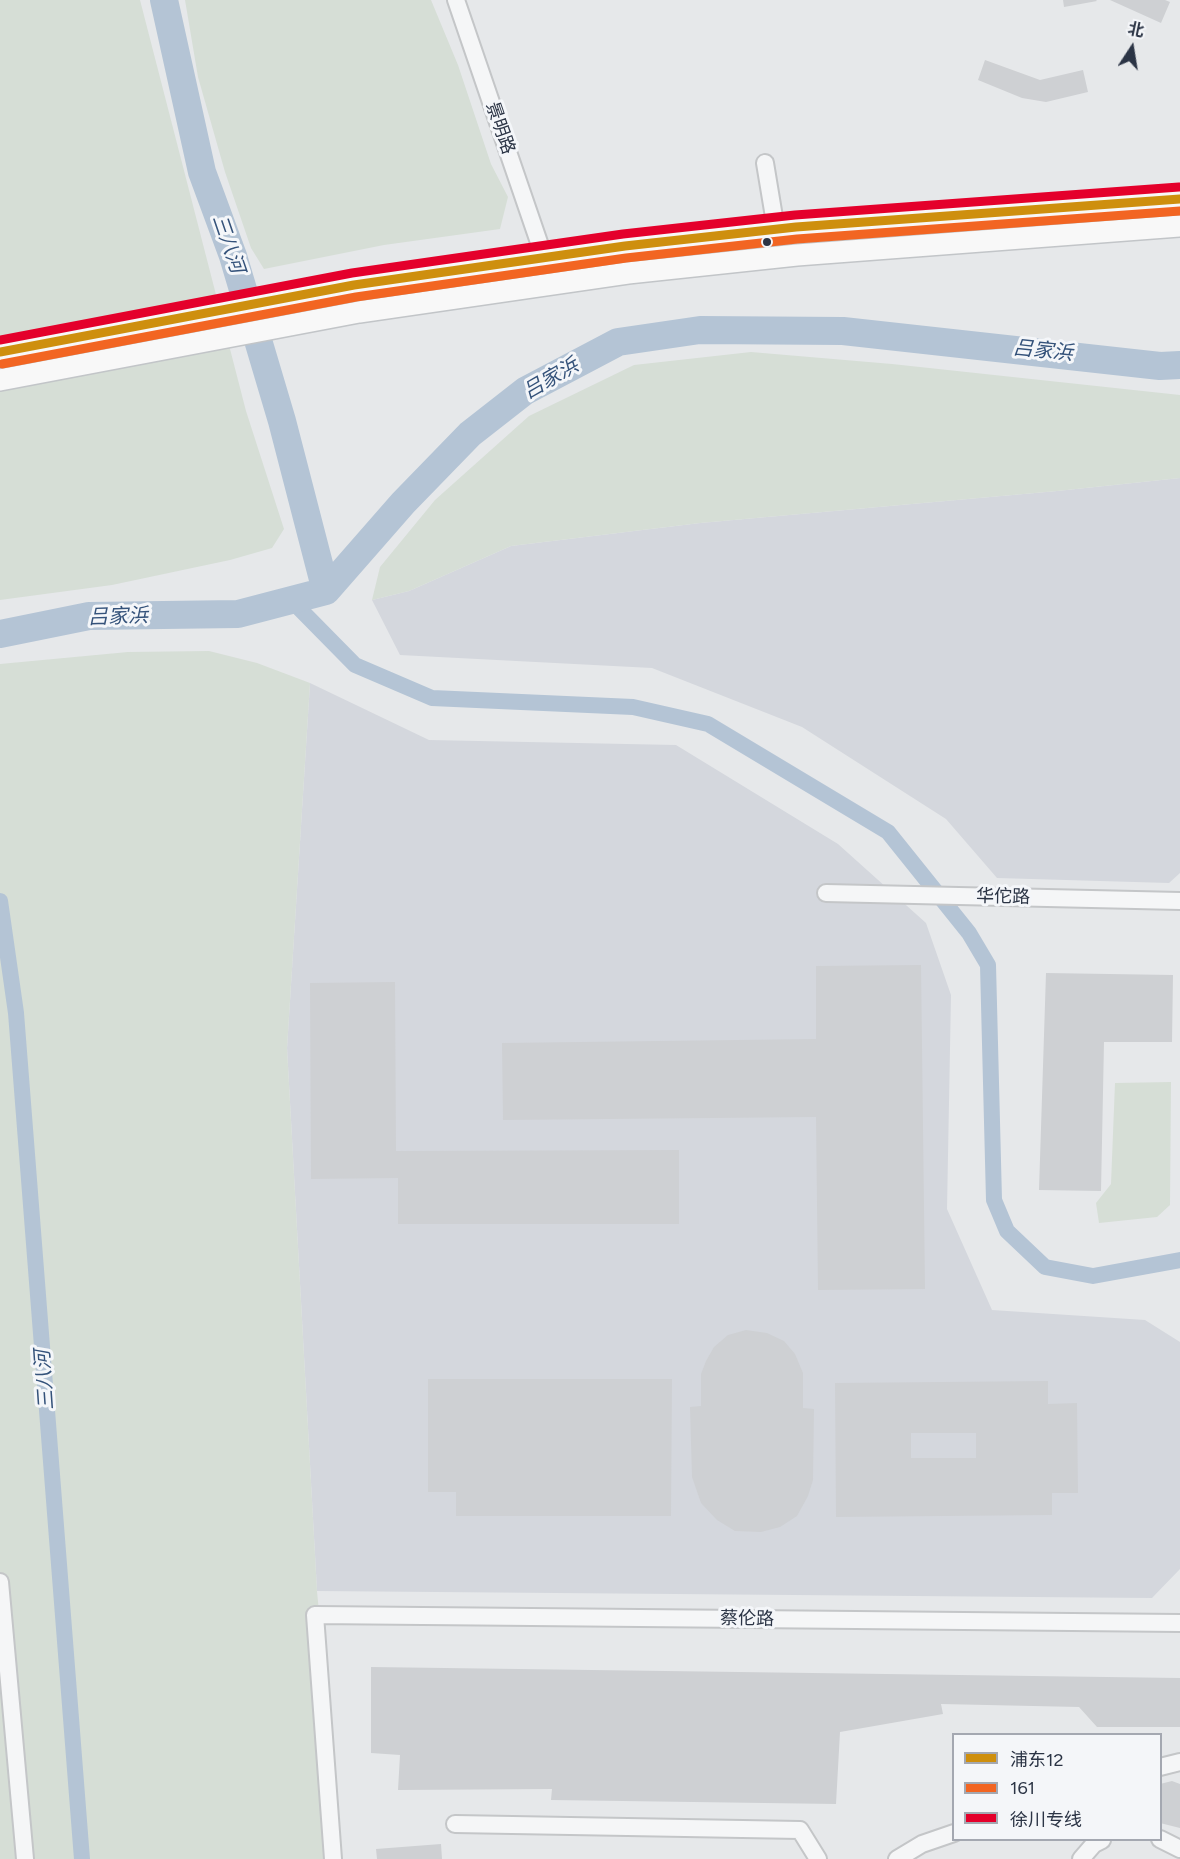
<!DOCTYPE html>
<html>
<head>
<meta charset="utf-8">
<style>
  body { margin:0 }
  #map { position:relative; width:1180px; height:1859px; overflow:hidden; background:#e6e8ea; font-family:Figtree,"Noto Sans SC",sans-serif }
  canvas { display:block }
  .legend { position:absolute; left:952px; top:1733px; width:210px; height:108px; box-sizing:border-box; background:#f4f6f9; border:2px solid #a4a8b1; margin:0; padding:8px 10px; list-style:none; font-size:18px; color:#2b3445 }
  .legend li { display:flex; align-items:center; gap:12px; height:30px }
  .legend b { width:30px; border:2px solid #a4a8b1 }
  .north { position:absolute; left:1102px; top:18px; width:60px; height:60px; -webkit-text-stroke:4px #f4f6f9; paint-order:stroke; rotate:12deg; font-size:16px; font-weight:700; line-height:24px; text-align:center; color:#2b3445 }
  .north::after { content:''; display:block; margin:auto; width:21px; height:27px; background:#2b3445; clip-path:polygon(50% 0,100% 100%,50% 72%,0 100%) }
</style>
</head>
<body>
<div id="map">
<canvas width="1180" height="1859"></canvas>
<ul class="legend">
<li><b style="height:8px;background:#ce8f0e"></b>浦东12</li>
<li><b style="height:8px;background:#f26522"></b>161</li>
<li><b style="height:8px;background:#e4002b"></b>徐川专线</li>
</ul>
<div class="north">北</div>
</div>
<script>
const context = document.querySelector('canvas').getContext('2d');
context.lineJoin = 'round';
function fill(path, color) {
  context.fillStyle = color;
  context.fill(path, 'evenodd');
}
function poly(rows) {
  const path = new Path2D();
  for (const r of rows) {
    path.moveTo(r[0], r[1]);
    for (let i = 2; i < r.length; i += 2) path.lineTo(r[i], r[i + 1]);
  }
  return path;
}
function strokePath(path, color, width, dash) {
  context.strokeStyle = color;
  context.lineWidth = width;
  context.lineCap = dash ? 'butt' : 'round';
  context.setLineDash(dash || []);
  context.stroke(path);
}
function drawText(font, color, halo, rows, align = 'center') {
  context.font = font + ' Figtree,"Noto Sans SC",sans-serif';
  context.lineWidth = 6;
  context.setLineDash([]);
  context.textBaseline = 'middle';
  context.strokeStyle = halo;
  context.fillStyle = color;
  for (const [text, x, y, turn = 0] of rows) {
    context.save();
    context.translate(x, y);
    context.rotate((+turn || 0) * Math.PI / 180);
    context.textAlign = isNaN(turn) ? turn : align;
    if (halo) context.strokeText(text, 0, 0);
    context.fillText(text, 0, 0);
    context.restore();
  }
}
fill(poly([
  [1180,478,1180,873,1169,883,997,878,946,819,802,727,652,668,400,655,372,600,409,591,511,546,700,523,1057,491],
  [310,683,429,740,676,745,838,844,926,923,951,995,947,1209,992,1310,1145,1320,1180,1342,1180,1569,1152,1598,317,1591,287,1048]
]), '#d4d7dd');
fill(poly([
  [0,0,140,0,246,411,284,529,272,548,230,560,112,585,0,600],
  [185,0,431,0,458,65,491,164,508,197,500,229,384,245,264,269,251,248,225,172,198,77],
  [751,352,892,364,1180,395,1180,478,1057,491,700,523,511,546,409,591,372,600,380,567,435,500,529,416,634,365],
  [209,651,257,663,310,683,287,1048,317,1591,342,1859,0,1859,0,664,128,652],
  [1171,1082,1170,1205,1157,1217,1099,1223,1096,1203,1111,1184,1115,1083]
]), '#d6ded6');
strokePath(poly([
  [291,600,355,665,432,698,633,707,708,724,888,832,969,933,988,965,994,1200,1007,1231,1045,1267,1093,1276,1180,1260],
  [0,901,16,1013,82,1859]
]), '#b4c4d5', 16);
strokePath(poly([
  [164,0,202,172,233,256,282,421,326,591],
  [0,634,89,616,238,614,326,591,403,503,470,434,525,391,618,342,700,330,843,331,1160,366,1180,365]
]), '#b4c4d5', 28);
fill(poly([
  [1063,0,1096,0,1097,1,1064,7],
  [1110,0,1165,0,1170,2,1161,23],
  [985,60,1040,80,1083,70,1088,92,1046,102,1022,98,978,80],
  [921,965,925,1289,818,1290,816,1117,503,1120,502,1043,816,1039,816,966],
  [1046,973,1173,975,1172,1042,1104,1042,1101,1191,1039,1190],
  [395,982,396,1151,679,1150,679,1224,398,1224,398,1178,311,1179,310,983],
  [746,1330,767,1333,784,1341,795,1354,803,1373,803,1408,814,1409,813,1480,808,1496,797,1516,780,1527,761,1532,735,1531,717,1520,701,1503,692,1477,690,1407,701,1406,701,1374,706,1361,714,1347,728,1335],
  [428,1379,672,1379,671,1516,456,1516,456,1492,428,1492],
  [1048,1381,1048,1404,1077,1403,1078,1493,1052,1493,1052,1515,836,1517,835,1383],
  [911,1433,976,1433,976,1458,911,1458],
  [371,1667,1180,1678,1180,1727,1097,1727,1079,1707,941,1704,943,1714,840,1732,836,1804,551,1800,552,1789,398,1790,400,1755,371,1753],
  [1172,1781,1180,1784,1180,1828,1160,1823,1160,1784],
  [441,1844,442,1859,377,1859,376,1849]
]), '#ced0d3');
const minor = poly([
  [456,0,544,257],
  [765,163,776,229],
  [826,893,1180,901],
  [0,1582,25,1859],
  [1160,1767,1180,1762],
  [455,1824,800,1830,818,1859],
  [1160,1839,1180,1849],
  [333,1859,315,1615,1180,1623],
  [897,1859,922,1844,954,1833],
  [1081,1859,1094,1844,1102,1840]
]);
const major = poly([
  [0,352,354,285,435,272,625,246,796,227,1180,199],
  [0,380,359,312,628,273,797,255,1180,226]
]);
strokePath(minor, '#c4c6c8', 20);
strokePath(major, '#c2c5c8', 24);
strokePath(minor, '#f5f6f7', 16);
strokePath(major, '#f8f8f8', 21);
strokePath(poly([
  [0,352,354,285,625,246,796,227,1180,199]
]), '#ce8f0e', 9);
strokePath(poly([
  [2,364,356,297,626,258,797,239,1180,211]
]), '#f26522', 9);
strokePath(poly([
  [0,340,352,273,623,234,795,215,1179,187]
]), '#e4002b', 9);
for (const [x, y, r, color] of [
  [767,242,5,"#2b3445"]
]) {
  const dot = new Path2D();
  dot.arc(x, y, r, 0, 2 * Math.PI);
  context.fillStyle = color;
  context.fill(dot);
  strokePath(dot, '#f4f6f9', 2);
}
drawText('18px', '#2b3445', '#f4f6f9', [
  ["景明路",500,128,71],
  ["华佗路",1003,897,1],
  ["蔡伦路",747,1619,1]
]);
drawText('italic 20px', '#34527a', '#f4f6f9', [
  ["三八河",228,244,71],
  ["吕家浜",1043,351,6],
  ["吕家浜",551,379,-30],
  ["吕家浜",118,617,-2],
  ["三八河",45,1380,-94]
]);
</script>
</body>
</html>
